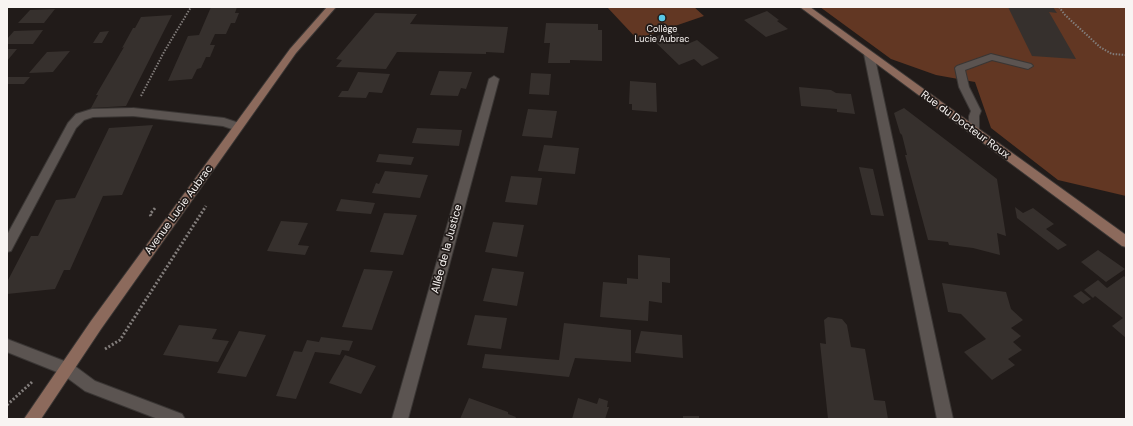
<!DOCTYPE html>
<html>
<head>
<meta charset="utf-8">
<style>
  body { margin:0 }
  #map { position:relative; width:1133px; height:426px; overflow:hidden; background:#211b19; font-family:"DM Sans",sans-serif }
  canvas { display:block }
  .frame { position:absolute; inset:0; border:8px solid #f8f4f2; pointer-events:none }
</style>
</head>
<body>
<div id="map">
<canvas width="1133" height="426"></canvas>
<div class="frame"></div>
</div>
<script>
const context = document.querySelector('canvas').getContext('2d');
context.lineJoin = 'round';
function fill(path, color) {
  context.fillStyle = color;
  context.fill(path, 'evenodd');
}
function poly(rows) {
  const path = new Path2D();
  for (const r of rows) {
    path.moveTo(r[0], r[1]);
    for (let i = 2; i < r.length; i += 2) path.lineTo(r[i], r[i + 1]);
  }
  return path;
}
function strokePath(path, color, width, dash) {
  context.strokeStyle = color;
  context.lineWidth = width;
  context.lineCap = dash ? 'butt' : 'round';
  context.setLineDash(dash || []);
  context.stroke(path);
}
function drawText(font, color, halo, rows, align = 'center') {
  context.font = font + ' "DM Sans",sans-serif';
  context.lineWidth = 3.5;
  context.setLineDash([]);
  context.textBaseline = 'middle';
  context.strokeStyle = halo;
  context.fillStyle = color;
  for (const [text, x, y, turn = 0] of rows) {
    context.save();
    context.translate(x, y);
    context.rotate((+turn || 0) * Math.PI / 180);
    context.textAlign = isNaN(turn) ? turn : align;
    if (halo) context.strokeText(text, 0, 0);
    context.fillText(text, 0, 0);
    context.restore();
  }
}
fill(poly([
  [607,7,694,7,704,16,637,39],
  [820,7,1126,7,1126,196,1058,180,991,128,975,82,936,75,891,59]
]), '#623723');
fill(poly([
  [211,7,237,7,235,13,239,13,235,23,231,23,226,34,215,34,210,45,215,45,210,57,206,57,201,68,197,69,192,79,168,81,188,36,199,35],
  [1008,7,1053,7,1057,13,1049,12,1076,59,1032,56],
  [55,9,44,23,18,23,30,10],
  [767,11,779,20,777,21,788,29,766,37,744,20],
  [375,13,417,14,410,24,508,27,504,53,486,52,486,54,397,52,386,69,336,67,342,60,336,59],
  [172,15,126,106,91,108,98,95,96,95,124,47,122,48,133,28,135,28,141,17],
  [546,23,598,24,598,30,602,30,602,61,570,60,570,63,548,63,550,43,544,43],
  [43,30,33,44,7,44,7,39,14,31],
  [675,30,680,35,677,37,685,45,697,40,719,58,702,66,694,59,679,65,651,38],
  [109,31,102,43,93,43,100,32],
  [7,49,17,49,7,61],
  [70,51,53,72,29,73,47,52],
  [439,71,472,72,466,89,461,88,458,96,430,95],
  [358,72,390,74,382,93,369,92,366,98,338,97,342,91,348,91],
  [531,73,551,74,549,95,529,94],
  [7,77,30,77,24,84,7,84],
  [630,81,656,83,657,112,632,110,632,104,629,104],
  [799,87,831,90,836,93,851,94,855,114,837,112,837,109,801,106],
  [904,108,997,179,1006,236,997,233,1000,255,973,248,949,245,948,242,928,240,905,155,907,155,902,135,900,133,894,113],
  [528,109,557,111,552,138,522,136],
  [153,125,122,195,103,196,70,270,64,270,55,289,7,294,7,282,31,236,38,236,56,200,75,198,109,128],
  [417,128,462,130,459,146,412,143],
  [544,145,579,148,575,174,538,171],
  [379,154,414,157,411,165,376,162],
  [859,167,873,169,884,216,871,215],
  [385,171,428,175,420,198,372,193,376,183,379,184],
  [511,176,542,178,537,205,505,202],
  [341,199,375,203,371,214,336,211],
  [1015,207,1023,213,1033,208,1054,224,1046,229,1067,245,1058,250,1017,218],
  [384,213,417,215,403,255,370,252],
  [281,221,308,223,298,245,309,246,305,255,267,251],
  [493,222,524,225,517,257,485,252],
  [1098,250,1125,269,1106,282,1081,262],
  [638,255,670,258,670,283,662,282,662,303,649,301,648,321,600,317,603,282,627,284,627,278,638,279],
  [492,268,524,272,517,306,483,301],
  [364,269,393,271,372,330,342,327],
  [1124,276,1126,278,1126,338,1112,326,1123,318,1095,296,1093,298,1084,290,1098,280,1107,288],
  [942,283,1006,292,1011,309,1023,320,1011,328,1021,336,1013,342,1022,350,1008,359,1015,365,992,380,964,352,986,339,961,314,948,312],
  [1081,291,1091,299,1083,304,1073,296],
  [475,315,507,318,501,349,467,345],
  [828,317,842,319,847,325,851,347,865,349,874,400,885,401,888,419,828,419,820,343,826,344,824,320],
  [564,323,631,330,631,362,575,358,569,377,482,368,485,354,559,360],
  [179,325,217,329,212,339,229,341,218,362,163,355],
  [239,331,266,335,246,377,217,373],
  [641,331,682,335,683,358,635,353],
  [321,337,353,341,349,351,342,350,340,355,315,352,296,399,276,396,294,351,302,352,307,340,319,342],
  [345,355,376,366,361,394,329,383],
  [469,398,508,412,508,414,516,417,515,419,460,419],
  [578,398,597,404,599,398,608,401,607,407,609,407,605,419,572,419],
  [683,416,699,416,699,419,683,419]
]), '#36302d');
const lane = poly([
  [991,54,1031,64,1033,66,1028,69,992,60,965,70,969,87,981,111,979,116,979,131,974,135,969,131,969,116,971,111,959,87,955,68,957,66,991,54],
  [133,108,224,118,242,124,243,127,238,131,223,126,133,116,93,117,84,120,76,128,11,251,7,252,7,235,68,123,76,114,92,109,133,108]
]);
const street = poly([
  [869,51,874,54,953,419,937,419,864,54,869,51],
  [494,76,499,79,408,419,392,419,489,79,494,76],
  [7,339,72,364,95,381,182,414,185,419,158,419,85,391,62,374,7,352,7,339]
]);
const secondary = poly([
  [327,7,336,7,296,53,101,329,41,419,24,419,91,321,290,49,327,7],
  [800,7,810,7,1126,235,1126,247,1122,246,800,7]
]);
strokePath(lane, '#3a3634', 2);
strokePath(street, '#3a3634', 2);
strokePath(secondary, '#3a3634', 2);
strokePath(poly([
  [1059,7,1065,15,1100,47,1112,54,1126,55],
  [141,96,164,52,191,7]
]), '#827d7b', 2, [1.5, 1.5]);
strokePath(poly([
  [151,216,150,214,156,207],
  [105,349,120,340,206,206],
  [7,405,32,382]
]), '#827d7b', 3, [2, 2]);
fill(lane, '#5b5451');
fill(street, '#5b5451');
fill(secondary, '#8c6a5c');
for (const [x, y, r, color] of [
  [662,18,4,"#59c8e5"]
]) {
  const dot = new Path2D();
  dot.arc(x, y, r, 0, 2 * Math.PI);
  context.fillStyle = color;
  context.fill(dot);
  strokePath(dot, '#211b19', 1.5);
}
drawText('9px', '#f8f4f2', '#211b19', [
  ["Collège",662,30],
  ["Lucie Aubrac",662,40]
]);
drawText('11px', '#f8f4f2', '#211b19', [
  ["Rue du Docteur Roux",965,125,36],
  ["Avenue Lucie Aubrac",179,210,-54],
  ["Allée de la Justice",447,249,-75]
]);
</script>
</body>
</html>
